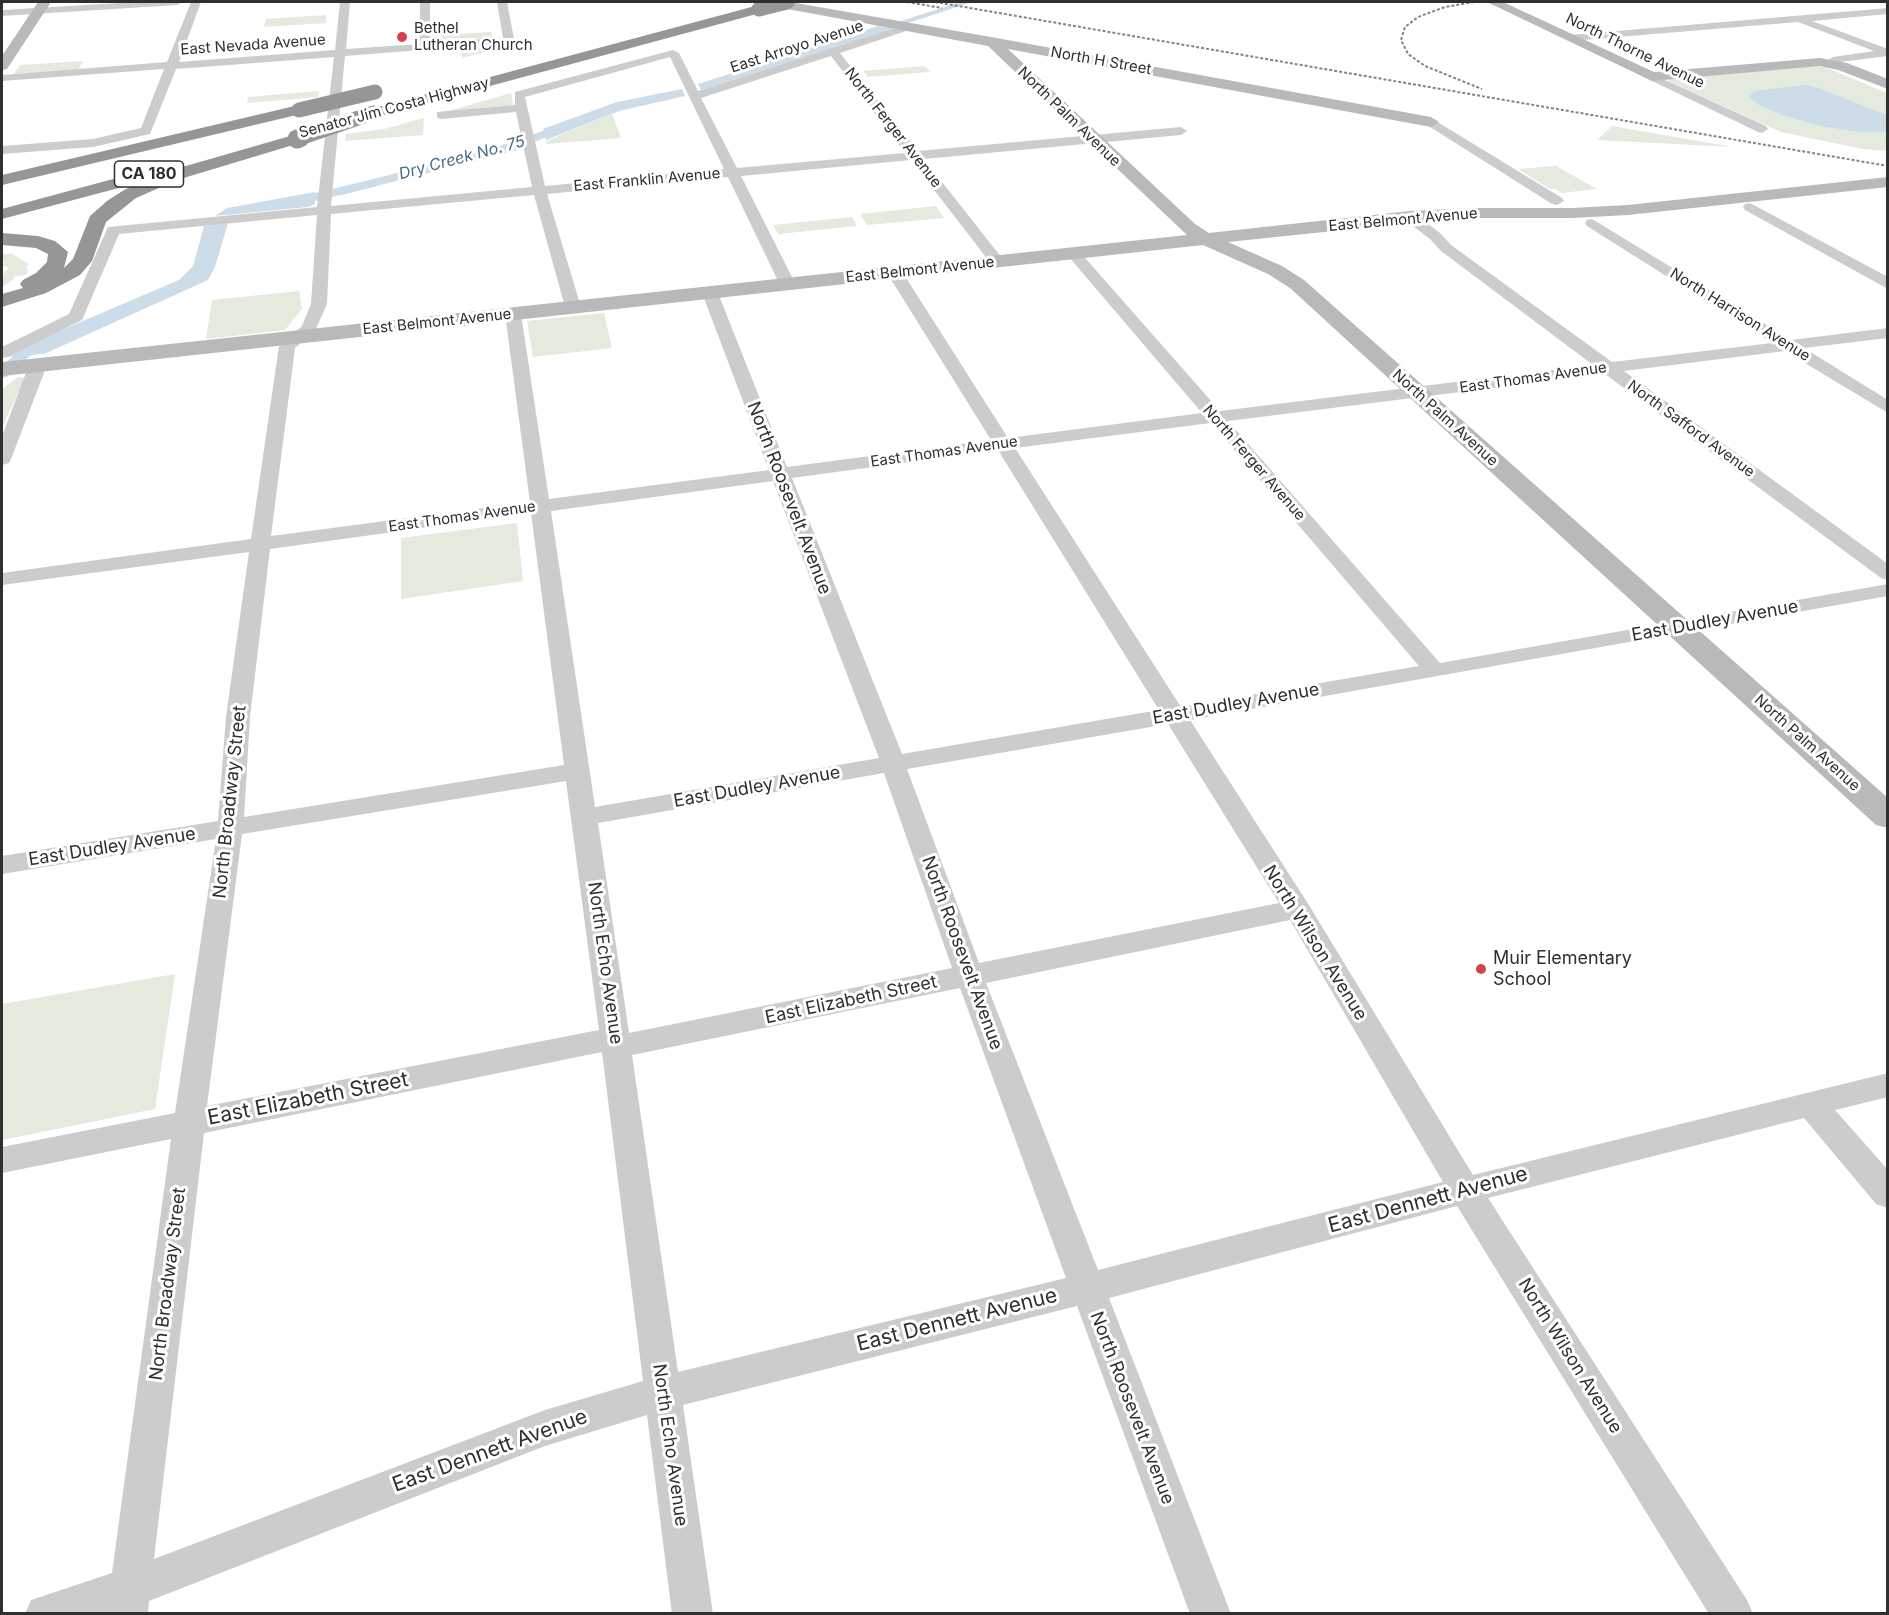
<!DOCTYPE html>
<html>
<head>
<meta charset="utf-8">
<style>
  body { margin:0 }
  #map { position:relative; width:1889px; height:1615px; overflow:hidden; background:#fff; font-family:Inter,sans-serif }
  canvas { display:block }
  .frame { position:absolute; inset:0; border:3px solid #2f2f2f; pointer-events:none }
</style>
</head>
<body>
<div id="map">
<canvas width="1889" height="1615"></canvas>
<div class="frame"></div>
</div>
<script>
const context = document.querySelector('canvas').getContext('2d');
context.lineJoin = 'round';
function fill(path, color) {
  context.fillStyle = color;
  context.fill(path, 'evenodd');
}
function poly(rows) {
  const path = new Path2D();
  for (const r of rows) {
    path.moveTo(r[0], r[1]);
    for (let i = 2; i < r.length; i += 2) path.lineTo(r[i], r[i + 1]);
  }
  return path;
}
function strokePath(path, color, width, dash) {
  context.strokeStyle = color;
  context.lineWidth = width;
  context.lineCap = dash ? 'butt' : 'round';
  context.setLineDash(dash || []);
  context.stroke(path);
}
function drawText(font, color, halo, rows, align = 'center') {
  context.font = font + ' Inter,sans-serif';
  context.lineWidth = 6;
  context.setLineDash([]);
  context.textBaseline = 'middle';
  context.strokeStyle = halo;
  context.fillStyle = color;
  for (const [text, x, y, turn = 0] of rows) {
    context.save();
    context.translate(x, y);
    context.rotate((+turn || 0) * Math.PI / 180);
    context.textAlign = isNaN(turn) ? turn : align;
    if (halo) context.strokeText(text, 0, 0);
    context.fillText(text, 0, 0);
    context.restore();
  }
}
fill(poly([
  [326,15,326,23,264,27,266,19],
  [491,32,493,40,424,45,424,36],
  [524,42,462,58,461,46],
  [83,61,78,70,14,74,20,65],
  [925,66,930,72,868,77,863,71],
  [1815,66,1825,67,1887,93,1887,151,1863,149,1781,132,1668,81,1670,79],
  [319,91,318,97,247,103,248,97],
  [511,93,513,105,445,112],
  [612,114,621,138,547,144,546,141],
  [424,118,423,135,345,141,346,134,384,129],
  [1612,126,1733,147,1597,140],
  [1556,166,1597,189,1562,193,1555,189,1550,189,1518,169],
  [936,206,944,218,867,225,860,214],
  [852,217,857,226,778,234,773,225],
  [2,254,12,254,29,264,26,266,28,272,25,275,15,276,13,280,2,287,2,276,5,275,3,273,9,268,2,265,5,262,2,262],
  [299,291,302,309,285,330,206,339,212,300],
  [604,313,612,348,533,357,527,321],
  [18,377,25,378,2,428,2,389],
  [517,523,523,581,401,599,401,538],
  [175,974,155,1109,2,1140,2,1004]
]), '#e4eade');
fill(poly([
  [878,26,894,29,701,90,698,84],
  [1804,85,1815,87,1887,115,1887,132,1859,132,1821,126,1779,114,1759,105,1749,97,1754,91],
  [682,89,685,96,619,111,546,140,543,129,573,118,617,102],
  [518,142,518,150,341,195,342,187],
  [315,192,315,204,308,207,215,216,227,208],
  [228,223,215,267,208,280,44,354,3,357,29,344,179,280,193,266,204,226]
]), '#ccdce8');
fill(poly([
  [960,2,972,2,878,33,870,31,960,2],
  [571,121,576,124,575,126,521,147,489,155,483,152,571,121],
  [370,180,376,184,374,187,286,208,280,204,282,201,370,180],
  [47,340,54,344,52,347,30,356,7,377,2,378,2,366,20,350,47,340]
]), '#ccdce8');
fill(poly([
  [136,2,182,2,177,5,2,16,2,10,136,2],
  [191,2,201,2,179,62,335,50,340,2,350,2,346,49,420,44,420,2,430,2,430,43,503,38,497,2,507,2,514,39,509,43,345,56,331,206,532,187,516,112,441,119,437,118,437,112,515,105,515,92,673,50,679,53,698,91,908,24,913,27,912,29,840,53,918,151,1181,127,1187,131,1181,135,924,159,1005,262,997,267,992,265,911,160,741,176,796,285,788,290,780,285,728,177,547,194,581,307,573,312,565,307,534,195,331,214,327,304,315,331,295,348,271,536,530,502,505,314,513,309,521,314,549,499,769,470,702,293,710,288,718,293,787,467,991,440,887,273,895,268,903,273,1008,438,1202,413,1069,257,1067,254,1074,250,1079,251,1220,411,1593,365,1441,251,1430,239,1405,220,1403,217,1410,213,1415,214,1440,233,1451,245,1612,362,1772,343,1587,226,1585,223,1587,220,1592,219,1791,340,1888,328,1888,338,1804,348,1888,400,1888,413,1785,351,1624,371,1888,564,1888,580,1881,578,1605,374,1228,421,1440,663,1888,584,1888,596,1190,720,1307,902,1473,1175,1888,1073,1888,1097,1835,1110,1888,1170,1888,1208,1876,1204,1804,1118,1488,1198,1747,1600,1753,1614,1709,1614,1457,1206,1109,1298,1231,1614,1190,1614,1077,1306,683,1405,713,1614,672,1614,647,1415,545,1446,149,1601,148,1614,25,1614,31,1600,112,1573,171,1139,2,1173,2,1147,175,1113,216,839,2,874,2,856,218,821,226,717,249,552,2,585,2,573,251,539,279,346,302,326,311,304,317,215,119,234,82,320,8,357,2,358,2,347,69,314,108,227,317,207,334,57,176,69,150,134,93,147,2,154,2,146,93,139,141,128,164,69,2,81,2,75,167,62,191,2],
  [831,56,905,153,737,168,701,98,831,56],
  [670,57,724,169,545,186,525,97,670,57],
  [1211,423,1419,666,1181,707,1015,448,1211,423],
  [998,450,1159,710,902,754,792,478,998,450],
  [773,481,879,758,595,807,551,511,773,481],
  [531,513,564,765,244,817,250,717,270,549,531,513],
  [1168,724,1279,903,979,963,907,769,1168,724],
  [884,773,952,968,629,1033,598,823,884,773],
  [566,781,599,1030,207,1106,242,834,566,781],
  [1290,920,1443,1182,1098,1270,986,983,1290,920],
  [960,988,1066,1278,678,1372,632,1055,960,988],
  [602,1052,643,1381,545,1410,154,1559,204,1133,602,1052],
  [1888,8,1888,14,1812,21,1888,49,1888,56,1840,62,1829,66,1823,63,1833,57,1874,51,1798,22,1570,41,1565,38,1570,35,1888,8],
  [1652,74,1766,126,1768,129,1762,133,1758,132,1648,79,1648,75,1652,74],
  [1431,118,1562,198,1564,201,1557,205,1552,204,1427,125,1425,122,1427,119,1431,118],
  [1750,203,1888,277,1888,289,1745,210,1743,207,1745,204,1750,203],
  [38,360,44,361,47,365,11,459,9,463,2,465,2,436,29,365,32,361,38,360]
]), '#ccc');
fill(poly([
  [38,2,51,2,7,69,2,70,2,56,38,2],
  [765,2,790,2,991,37,1431,117,1439,122,1431,127,1008,49,1195,224,1209,233,1410,211,1471,208,1572,208,1628,205,1888,177,1888,187,1628,215,1572,218,1471,218,1410,223,1228,242,1282,266,1304,280,1888,798,1888,828,1876,825,1290,288,1268,274,1203,245,2,376,2,362,1187,235,988,46,771,6,765,2],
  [1487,2,1503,2,1654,72,1820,58,1847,63,1888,79,1888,89,1838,70,1820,66,1652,81,1487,2]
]), '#b9b9b9');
fill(poly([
  [759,5,766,9,764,12,379,116,367,116,365,113,367,110,759,5],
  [299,105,307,110,305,113,2,185,2,175,299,105],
  [297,134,305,139,303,142,177,180,136,198,106,222,92,261,80,275,46,293,2,307,2,294,23,288,20,284,23,280,36,273,47,262,48,254,36,248,2,245,2,233,38,236,55,241,68,252,64,268,73,259,90,216,107,201,124,190,165,172,297,134],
  [139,172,145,173,148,177,145,181,2,219,2,209,139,172]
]), '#969696');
strokePath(poly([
  [907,2,942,8],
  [935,2,1888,166],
  [1474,2,1445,7,1418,17,1405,27,1401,40,1408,54,1425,66,1482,89]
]), '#848484', 2, [3, 2]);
strokePath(poly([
  [759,9,787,2],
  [299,110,375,92],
  [297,139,373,113]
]), '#969696', 15);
strokePath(poly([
  [297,139,300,138]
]), '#969696', 19);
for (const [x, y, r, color] of [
  [402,37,6,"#d2444a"],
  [1481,969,6,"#d2444a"]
]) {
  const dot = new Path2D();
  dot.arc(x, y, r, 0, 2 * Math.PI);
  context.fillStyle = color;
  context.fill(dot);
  strokePath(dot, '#fff', 2);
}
drawText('15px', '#2f2f2f', '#fff', [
  ["Bethel",414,28],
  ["Lutheran Church",414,45]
], 'left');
drawText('15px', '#2f2f2f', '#fff', [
  ["East Nevada Avenue",253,45,-4],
  ["East Arroyo Avenue",797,47,-18],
  ["North Thorne Avenue",1635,51,26],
  ["North H Street",1101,61,10],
  ["Senator Jim Costa Highway",394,108,-15],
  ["North Palm Avenue",1069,117,44],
  ["North Ferger Avenue",893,128,52],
  ["East Franklin Avenue",647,180,-5],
  ["East Belmont Avenue",1403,220,-5],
  ["East Belmont Avenue",920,270,-6],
  ["North Harrison Avenue",1740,315,32],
  ["East Belmont Avenue",437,322,-6],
  ["East Thomas Avenue",1533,378,-8],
  ["North Palm Avenue",1445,418,42],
  ["North Safford Avenue",1691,429,36],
  ["East Thomas Avenue",944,452,-8],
  ["North Ferger Avenue",1254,463,49],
  ["East Thomas Avenue",462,517,-8],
  ["North Palm Avenue",1807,743,42]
]);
drawText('italic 16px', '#456c88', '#fff', [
  ["Dry Creek No. 75",462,158,-15]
]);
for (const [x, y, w] of [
  [149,174,69]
]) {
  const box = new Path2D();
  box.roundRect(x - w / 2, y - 13, w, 26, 4.5);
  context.fillStyle = '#fff';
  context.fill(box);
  strokePath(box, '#2f2f2f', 1.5);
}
drawText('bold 16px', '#2f2f2f', null, [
  ["CA 180",149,174]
]);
drawText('18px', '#2f2f2f', '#fff', [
  ["North Roosevelt Avenue",789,498,69],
  ["East Dudley Avenue",1715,621,-10],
  ["East Dudley Avenue",1236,704,-10],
  ["East Dudley Avenue",757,787,-10],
  ["North Broadway Street",230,802,-84],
  ["East Dudley Avenue",112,847,-9],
  ["North Wilson Avenue",1315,943,58],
  ["North Roosevelt Avenue",962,953,70],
  ["North Echo Avenue",605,963,82],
  ["East Elizabeth Street",851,1000,-12],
  ["North Broadway Street",168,1284,-83],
  ["North Wilson Avenue",1570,1356,58],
  ["North Roosevelt Avenue",1132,1408,69],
  ["North Echo Avenue",670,1445,82]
]);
drawText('18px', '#2f2f2f', '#fff', [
  ["Muir Elementary",1493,959],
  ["School",1493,980]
], 'left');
drawText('21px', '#2f2f2f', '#fff', [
  ["East Elizabeth Street",308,1099,-11],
  ["East Dennett Avenue",1428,1200,-15],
  ["East Dennett Avenue",957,1320,-14],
  ["East Dennett Avenue",490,1451,-20]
]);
</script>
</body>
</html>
